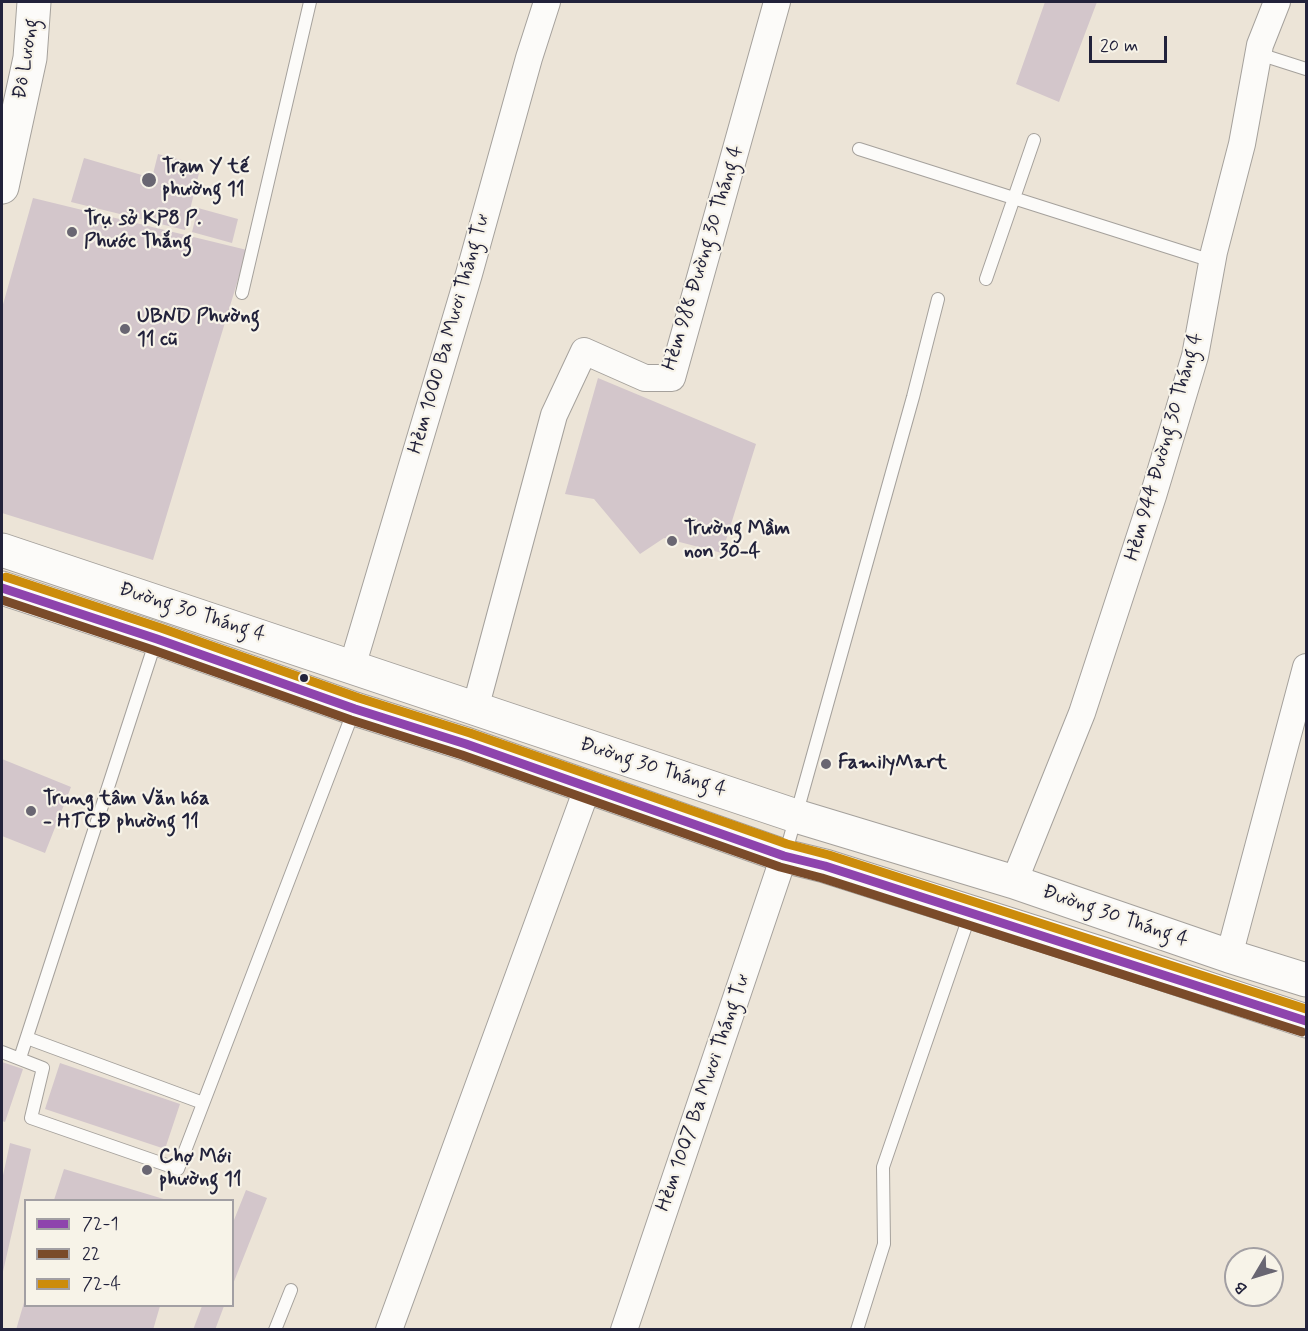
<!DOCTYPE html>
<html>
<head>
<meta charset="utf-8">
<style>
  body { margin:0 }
  #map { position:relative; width:1308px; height:1331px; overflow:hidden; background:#ece4d7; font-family:Mynerve,sans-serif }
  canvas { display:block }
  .frame { position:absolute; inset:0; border:3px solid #22223b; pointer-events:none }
  .legend { position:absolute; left:24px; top:1199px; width:210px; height:108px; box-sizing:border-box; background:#f7f3e8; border:2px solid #a29fa3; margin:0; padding:8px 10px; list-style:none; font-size:18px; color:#22223b }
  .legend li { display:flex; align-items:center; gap:12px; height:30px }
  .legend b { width:30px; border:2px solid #a29fa3 }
  .north { position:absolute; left:1224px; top:1247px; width:60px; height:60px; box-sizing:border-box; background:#f7f3e8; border:2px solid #a29fa3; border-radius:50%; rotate:232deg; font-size:16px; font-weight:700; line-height:24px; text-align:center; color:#22223b }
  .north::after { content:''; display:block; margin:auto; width:21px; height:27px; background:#696672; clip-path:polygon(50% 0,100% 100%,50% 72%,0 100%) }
  .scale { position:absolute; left:1089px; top:36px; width:78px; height:27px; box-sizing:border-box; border:3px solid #22223b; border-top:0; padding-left:8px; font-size:18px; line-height:21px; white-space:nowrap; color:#22223b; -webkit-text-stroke:4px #f7f3e8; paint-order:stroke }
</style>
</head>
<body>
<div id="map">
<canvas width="1308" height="1331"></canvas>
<div class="frame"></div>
<ul class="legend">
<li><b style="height:8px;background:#8e44ad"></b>72-1</li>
<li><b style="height:8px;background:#7a4b2a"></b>22</li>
<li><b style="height:8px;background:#cc8c0c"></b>72-4</li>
</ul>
<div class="north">B</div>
<div class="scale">20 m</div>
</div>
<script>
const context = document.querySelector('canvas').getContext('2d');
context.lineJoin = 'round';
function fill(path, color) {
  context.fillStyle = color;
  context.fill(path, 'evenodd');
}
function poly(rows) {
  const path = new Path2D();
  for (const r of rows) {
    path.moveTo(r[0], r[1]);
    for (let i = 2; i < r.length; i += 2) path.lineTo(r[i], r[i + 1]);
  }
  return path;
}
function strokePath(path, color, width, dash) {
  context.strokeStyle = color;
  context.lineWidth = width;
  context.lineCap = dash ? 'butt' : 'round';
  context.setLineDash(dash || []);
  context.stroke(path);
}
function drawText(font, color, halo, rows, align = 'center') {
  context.font = font + ' Mynerve,sans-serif';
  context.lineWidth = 4.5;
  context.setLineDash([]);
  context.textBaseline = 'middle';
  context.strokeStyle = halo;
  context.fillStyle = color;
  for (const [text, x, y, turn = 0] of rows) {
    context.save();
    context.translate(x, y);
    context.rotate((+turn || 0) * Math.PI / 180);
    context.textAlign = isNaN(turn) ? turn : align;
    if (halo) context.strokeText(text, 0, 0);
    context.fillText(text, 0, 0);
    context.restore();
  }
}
fill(poly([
  [1045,2,1097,2,1059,102,1016,84],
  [158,154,201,165,185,230,71,202,84,158,152,178],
  [33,198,247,250,153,560,2,513,2,308],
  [198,208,238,219,232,243,192,232],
  [598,378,756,444,722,553,664,538,640,554,594,499,565,494],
  [2,759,71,787,45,853,2,836],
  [2,1062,23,1069,5,1122,2,1121],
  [60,1063,180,1104,165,1149,45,1109],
  [10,1143,31,1149,2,1276,2,1180],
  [64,1169,167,1200,54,1200],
  [246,1190,267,1198,233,1284,232,1225],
  [25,1299,26,1306,160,1306,153,1330,16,1330],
  [202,1306,224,1306,215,1330,193,1330]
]), '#d3c6cb');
const lane = poly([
  [1259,54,1306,69],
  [859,149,1212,261],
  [986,279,1034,140],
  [242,293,310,2],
  [785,855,913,397,938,299],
  [27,1038,203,1103],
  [2,1052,43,1068,31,1118,178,1169,354,710],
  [20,1058,156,640],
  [275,1330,291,1290],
  [857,1330,884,1244,883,1167,970,914]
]);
const street = poly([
  [352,667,469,274,529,58,547,2],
  [475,709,554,415,584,351,645,378,672,378,777,2],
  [1014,882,1082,713,1153,496,1195,356,1214,252,1242,144,1260,45,1277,2],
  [1229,956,1306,667],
  [389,1330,588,786],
  [624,1330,784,856]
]);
const secondary = poly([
  [2,187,30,58,34,2]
]);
const primary = poly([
  [2,550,796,816,1014,882,1229,956,1306,980],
  [2,588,157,639,355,709,466,744,784,856,825,866,1106,955,1306,1021]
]);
strokePath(lane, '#a5a19c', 14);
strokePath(street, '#a5a19c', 28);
strokePath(secondary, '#a5a19c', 35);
strokePath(primary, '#a5a19c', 35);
strokePath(lane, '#fcfbf9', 12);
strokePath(street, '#fcfbf9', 26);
strokePath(secondary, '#fcfbf9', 33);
strokePath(primary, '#fcfbf9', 33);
strokePath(poly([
  [2,588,157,639,355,709,466,744,784,856,825,866,1306,1021]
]), '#8e44ad', 9);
strokePath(poly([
  [2,600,153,650,351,720,462,755,780,867,822,878,1302,1032]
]), '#7a4b2a', 9);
strokePath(poly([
  [6,577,161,628,359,698,470,733,787,844,829,855,1306,1009]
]), '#cc8c0c', 9);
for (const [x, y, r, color] of [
  [149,180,8,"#696672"],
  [72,232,6,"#696672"],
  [125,329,6,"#696672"],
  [672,541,6,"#696672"],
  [304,678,5,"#22223b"],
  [826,764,6,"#696672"],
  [31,811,6,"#696672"],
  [147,1170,6,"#696672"]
]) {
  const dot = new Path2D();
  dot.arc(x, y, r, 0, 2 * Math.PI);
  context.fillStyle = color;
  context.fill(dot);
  strokePath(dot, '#f7f3e8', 2);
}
drawText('20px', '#22223b', '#f7f3e8', [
  ["Đô Lương",27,59,-81],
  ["Hẻm 988 Đường 30 Tháng 4",704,258,-73],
  ["Hẻm 1000 Ba Mươi Tháng Tư",450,334,-74],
  ["Hẻm 944 Đường 30 Tháng 4",1165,447,-74],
  ["Đường 30 Tháng 4",192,613,18],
  ["Đường 30 Tháng 4",653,768,18],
  ["Đường 30 Tháng 4",1115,917,19],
  ["Hẻm 1007 Ba Mươi Tháng Tư",704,1093,-71]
]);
drawText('bold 20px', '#22223b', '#f7f3e8', [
  ["Trạm Y tế",162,168],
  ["phường 11",162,191],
  ["Trụ sở KP8 P.",84,220],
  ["Phước Thắng",84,243],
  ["UBND Phường",137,318],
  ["11 cũ",137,341],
  ["Trường Mầm",684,530],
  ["non 30-4",684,553],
  ["FamilyMart",838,764],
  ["Trung tâm Văn hóa",43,800],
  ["- HTCĐ phường 11",43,823],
  ["Chợ Mới",159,1158],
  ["phường 11",159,1181]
], 'left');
</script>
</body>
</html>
